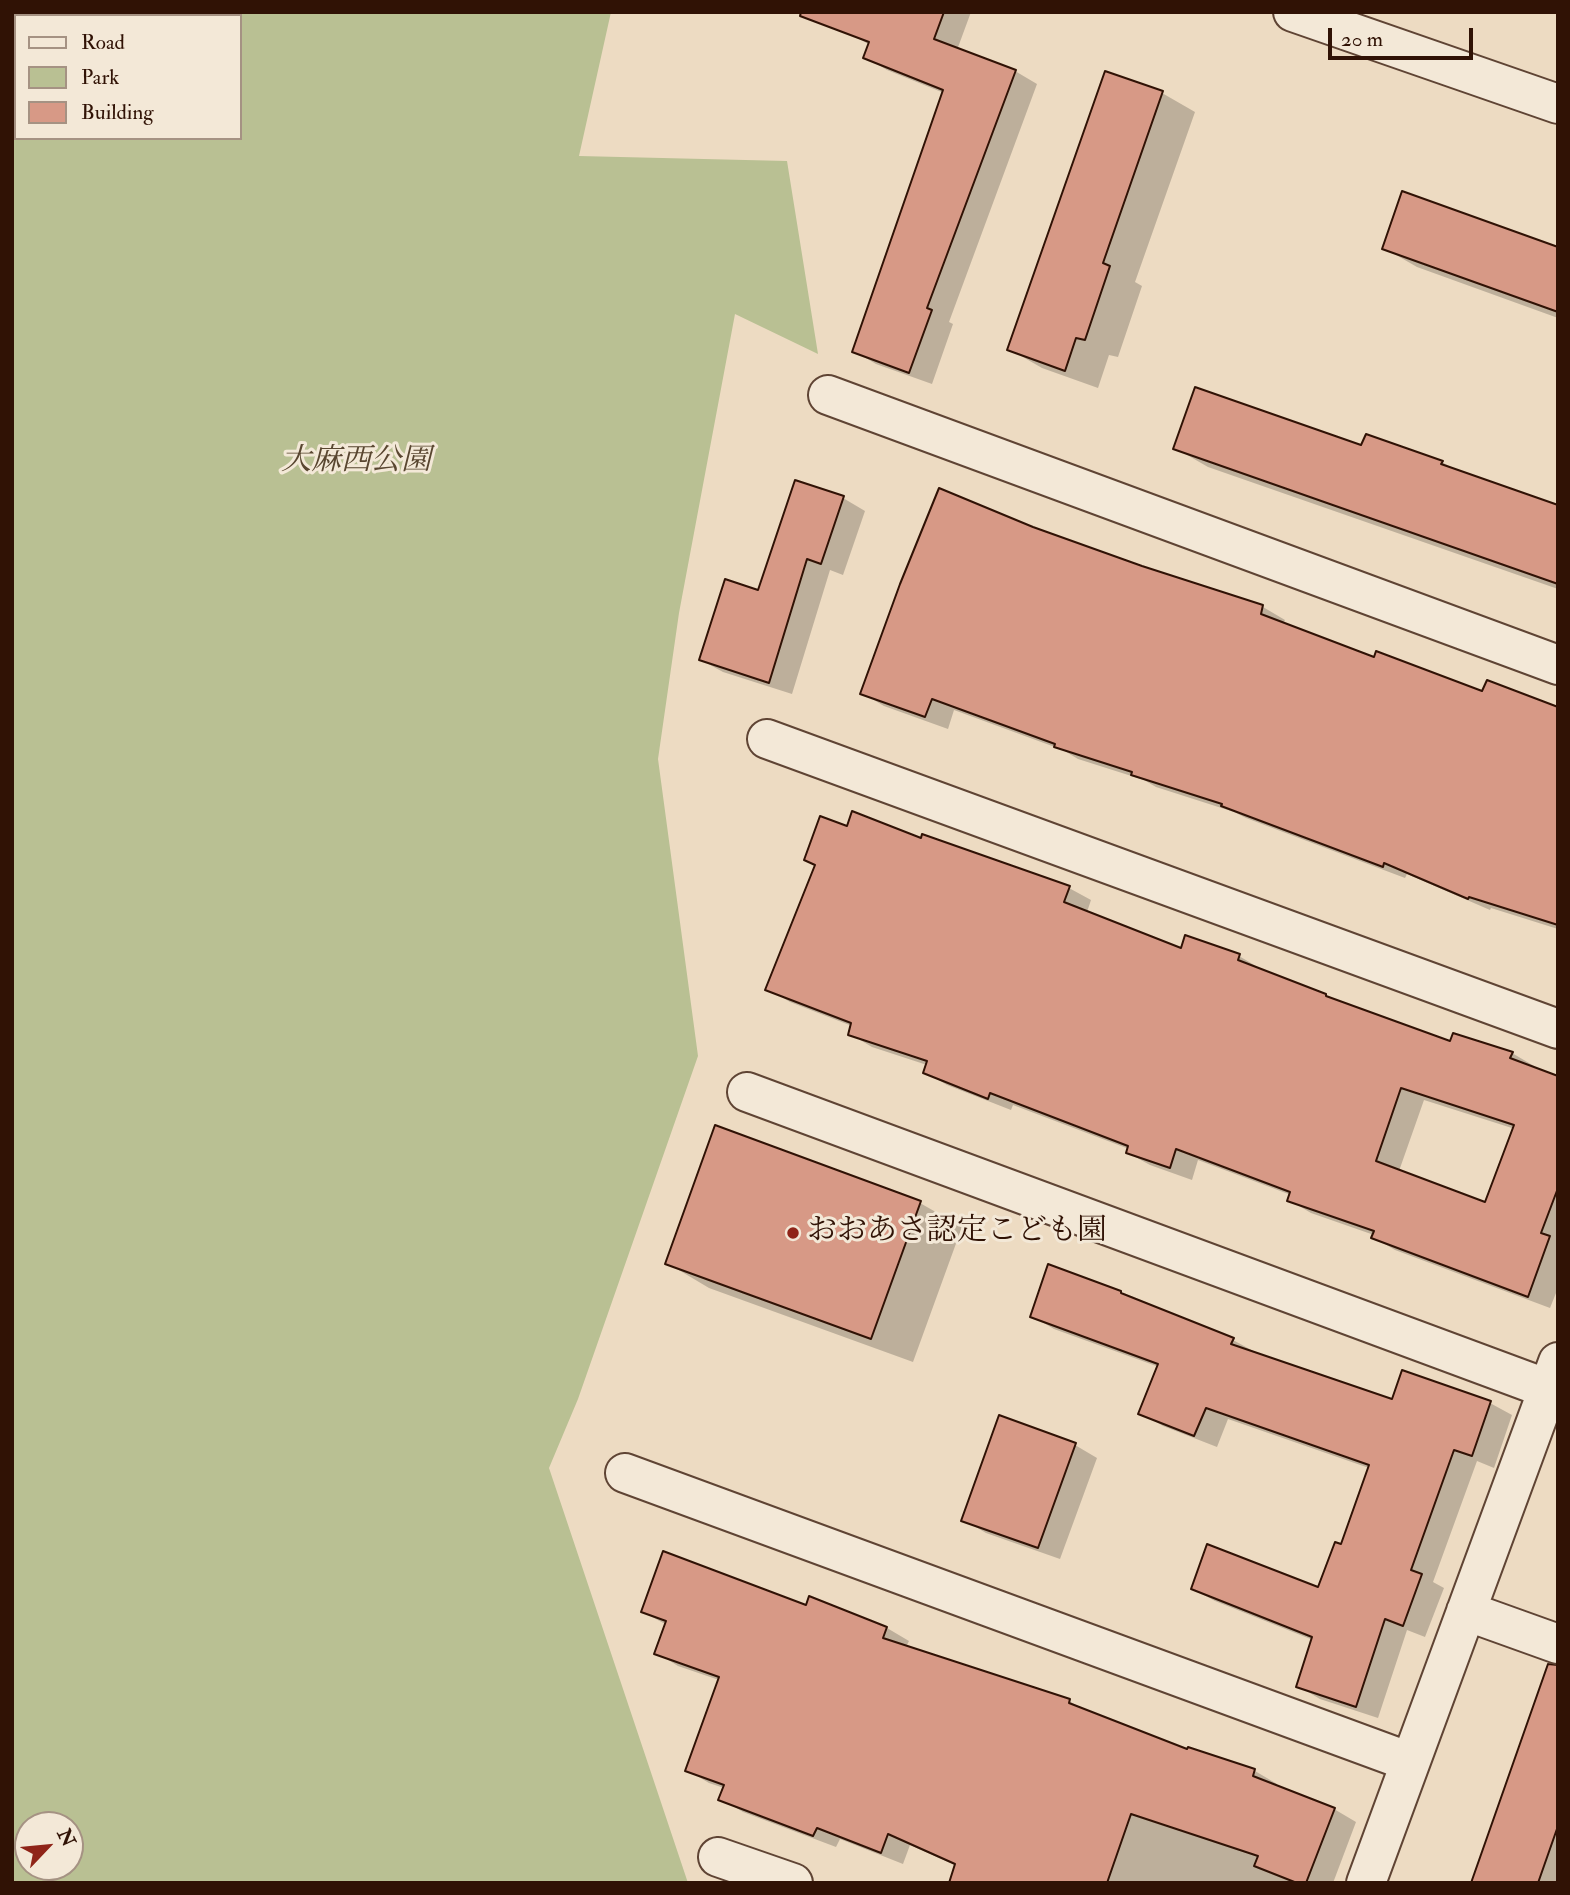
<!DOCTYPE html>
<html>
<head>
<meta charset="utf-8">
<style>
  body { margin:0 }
  #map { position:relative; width:1570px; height:1895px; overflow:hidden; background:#eddbc2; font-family:"IM FELL Double Pica",serif }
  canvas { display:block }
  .frame { position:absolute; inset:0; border:14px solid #301205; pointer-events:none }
  .legend { position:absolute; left:14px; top:14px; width:228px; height:126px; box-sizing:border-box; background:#f3e8d7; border:2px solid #a59283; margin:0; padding:9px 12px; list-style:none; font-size:21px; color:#301205 }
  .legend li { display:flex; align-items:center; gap:14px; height:35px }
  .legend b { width:35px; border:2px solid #a59283 }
  .north { position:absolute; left:14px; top:1811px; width:70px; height:70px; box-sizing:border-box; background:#f3e8d7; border:2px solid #a59283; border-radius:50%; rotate:64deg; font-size:19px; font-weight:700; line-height:28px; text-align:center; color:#301205 }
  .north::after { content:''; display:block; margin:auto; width:24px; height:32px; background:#8f2418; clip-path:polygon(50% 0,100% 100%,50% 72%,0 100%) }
  .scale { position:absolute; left:1328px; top:28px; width:145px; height:32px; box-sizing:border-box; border:4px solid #301205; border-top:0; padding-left:9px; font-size:21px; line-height:24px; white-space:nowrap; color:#301205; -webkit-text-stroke:5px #f3e8d7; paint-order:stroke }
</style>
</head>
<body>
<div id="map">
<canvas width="1570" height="1895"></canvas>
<div class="frame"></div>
<ul class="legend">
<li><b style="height:9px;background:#f3e8d7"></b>Road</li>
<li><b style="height:19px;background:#b9c093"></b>Park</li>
<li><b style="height:19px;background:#d79986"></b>Building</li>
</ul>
<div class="north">N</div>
<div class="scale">20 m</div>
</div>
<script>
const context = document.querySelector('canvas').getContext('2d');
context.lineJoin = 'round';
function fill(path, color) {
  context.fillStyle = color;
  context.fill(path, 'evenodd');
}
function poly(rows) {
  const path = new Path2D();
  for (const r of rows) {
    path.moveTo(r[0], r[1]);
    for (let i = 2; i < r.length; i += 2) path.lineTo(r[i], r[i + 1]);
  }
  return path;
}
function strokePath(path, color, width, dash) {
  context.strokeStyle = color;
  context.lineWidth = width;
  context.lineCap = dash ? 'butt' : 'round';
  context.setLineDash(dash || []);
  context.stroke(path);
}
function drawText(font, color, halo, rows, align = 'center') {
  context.font = font + ' "IM FELL Double Pica","Noto Serif JP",serif';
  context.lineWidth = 6;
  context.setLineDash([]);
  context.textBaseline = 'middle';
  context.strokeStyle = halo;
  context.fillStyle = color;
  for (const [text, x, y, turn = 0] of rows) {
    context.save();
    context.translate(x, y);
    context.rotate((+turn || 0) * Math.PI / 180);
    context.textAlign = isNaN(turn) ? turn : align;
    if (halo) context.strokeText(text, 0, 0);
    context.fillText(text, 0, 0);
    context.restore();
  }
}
fill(poly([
  [12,12,611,12,579,156,787,161,818,354,735,314,679,613,658,759,698,1056,578,1399,549,1468,688,1883,12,1883],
  [16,16,240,16,240,138,16,138],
  [28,1825,70,1825,70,1867,28,1867]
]), '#b9c093');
fill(poly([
  [848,12,971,12,957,50,1015,71,1037,84,949,322,953,324,932,384,876,364,854,351,944,93,887,70,865,57,870,45,845,31],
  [1162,93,1195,112,1135,282,1142,286,1118,357,1109,355,1098,388,1042,368,1009,349],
  [1384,248,1558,248,1558,318,1417,267],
  [1175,448,1442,462,1461,473,1558,507,1558,589,1208,467],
  [843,498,865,511,843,575,830,570,792,694,723,672,701,660],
  [1033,529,1141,568,1263,607,1285,620,1283,624,1375,659,1483,694,1558,712,1558,929,1491,908,1490,910,1407,874,1405,878,1246,818,1234,812,1156,787,1144,780,1078,759,1063,750,954,710,948,729,884,706,862,693],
  [848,829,922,840,1069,888,1091,900,1087,912,1182,950,1239,956,1261,969,1260,970,1336,1002,1452,1043,1512,1053,1534,1066,1533,1069,1558,1078,1558,1288,1550,1308,1395,1250,1373,1237,1374,1235,1311,1213,1289,1200,1291,1195,1198,1160,1192,1180,1150,1165,1128,1153,1129,1149,1013,1105,1011,1110,947,1085,925,1072,927,1065,872,1047,850,1034,852,1026,790,1002,768,989],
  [1424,1100,1515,1129,1486,1204,1399,1171],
  [920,1203,962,1227,913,1362,709,1288,667,1263],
  [1121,1292,1136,1301,1233,1340,1255,1352,1393,1401,1490,1403,1512,1415,1494,1468,1477,1461,1433,1582,1444,1588,1425,1637,1407,1630,1378,1718,1320,1699,1298,1686,1313,1640,1215,1601,1193,1589,1319,1590,1342,1546,1369,1468,1228,1419,1217,1447,1163,1426,1141,1413,1159,1367,1054,1329,1032,1316],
  [1075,1445,1097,1458,1060,1559,986,1533,964,1520],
  [810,1598,887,1628,909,1641,906,1647,1069,1701,1091,1714,1188,1751,1189,1749,1255,1771,1277,1784,1276,1786,1334,1809,1356,1822,1333,1883,951,1883,957,1866,910,1845,903,1864,840,1839,836,1847,743,1812,721,1799,724,1788,709,1783,687,1770,719,1680,678,1666,657,1653,667,1625,643,1612,807,1608],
  [1547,1665,1558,1669,1558,1883,1482,1883,1474,1878]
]), '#0003');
const building = poly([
  [801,12,944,12,934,39,1016,70,927,308,932,310,909,373,852,352,943,90,863,58,869,42,800,16,801,12],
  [1105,71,1163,91,1103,263,1110,266,1085,340,1076,338,1065,371,1007,350,1105,71],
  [1402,191,1558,247,1558,312,1382,249,1402,191],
  [1195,387,1361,445,1366,434,1443,461,1441,464,1558,505,1558,584,1173,449,1195,387],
  [795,480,844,496,821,564,807,559,769,683,699,660,725,579,758,590,795,480],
  [939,488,1033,527,1142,566,1263,605,1261,614,1374,657,1376,651,1482,691,1487,680,1558,707,1558,925,1469,897,1468,899,1384,863,1383,867,1221,806,1222,804,1131,775,1132,772,1054,747,1055,744,932,699,925,717,860,694,900,584,939,488],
  [852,811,921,838,922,834,1070,886,1064,902,1181,948,1185,935,1240,954,1238,960,1326,994,1326,996,1450,1041,1453,1033,1513,1052,1510,1058,1558,1076,1558,1188,1541,1233,1550,1236,1528,1297,1371,1238,1374,1231,1287,1201,1290,1192,1176,1149,1170,1168,1126,1153,1128,1146,990,1093,988,1099,923,1073,927,1061,848,1035,851,1023,765,990,815,865,804,860,820,816,847,826,852,811],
  [1401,1088,1514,1125,1485,1202,1376,1161,1401,1088],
  [715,1125,921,1201,871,1339,665,1264,715,1125],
  [1048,1264,1121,1291,1121,1293,1234,1338,1231,1344,1392,1399,1402,1370,1491,1401,1472,1456,1454,1450,1411,1570,1422,1574,1403,1626,1385,1619,1356,1707,1296,1687,1312,1637,1191,1589,1207,1544,1318,1587,1335,1542,1341,1544,1369,1465,1206,1408,1194,1436,1138,1414,1158,1364,1030,1317,1048,1264],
  [999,1415,1076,1443,1038,1548,961,1521,999,1415],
  [663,1551,806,1605,809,1596,887,1627,883,1638,1070,1699,1069,1703,1187,1749,1188,1747,1255,1769,1253,1776,1335,1808,1306,1883,1297,1883,1254,1866,1258,1856,1131,1814,1107,1883,949,1883,955,1864,888,1834,881,1853,817,1828,813,1836,718,1800,724,1785,685,1771,719,1677,654,1654,666,1621,641,1612,663,1551],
  [1548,1664,1558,1665,1558,1826,1538,1883,1471,1883,1548,1664]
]);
fill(building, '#d79986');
strokePath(building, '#301205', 2);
const minor = poly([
  [828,395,1558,665],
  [767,739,1558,1029],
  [747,1092,1548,1389],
  [625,1473,1410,1762],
  [1466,1611,1558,1644],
  [718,1857,793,1883],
  [1366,1883,1558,1362]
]);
const tertiary = poly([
  [1293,12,1558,104]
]);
strokePath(minor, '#5f4434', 42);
strokePath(tertiary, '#5f4434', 42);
strokePath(minor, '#f3e8d7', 38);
strokePath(tertiary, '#f3e8d7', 38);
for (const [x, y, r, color] of [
  [793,1233,7,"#8f2418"]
]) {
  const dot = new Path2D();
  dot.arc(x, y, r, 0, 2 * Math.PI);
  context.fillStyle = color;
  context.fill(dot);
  strokePath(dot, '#f3e8d7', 2.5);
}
drawText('italic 30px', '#594630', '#f3e8d7', [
  ["大麻西公園",356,463]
]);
drawText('30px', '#301205', '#f3e8d7', [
  ["おおあさ認定こども園",807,1233]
], 'left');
</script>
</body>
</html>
